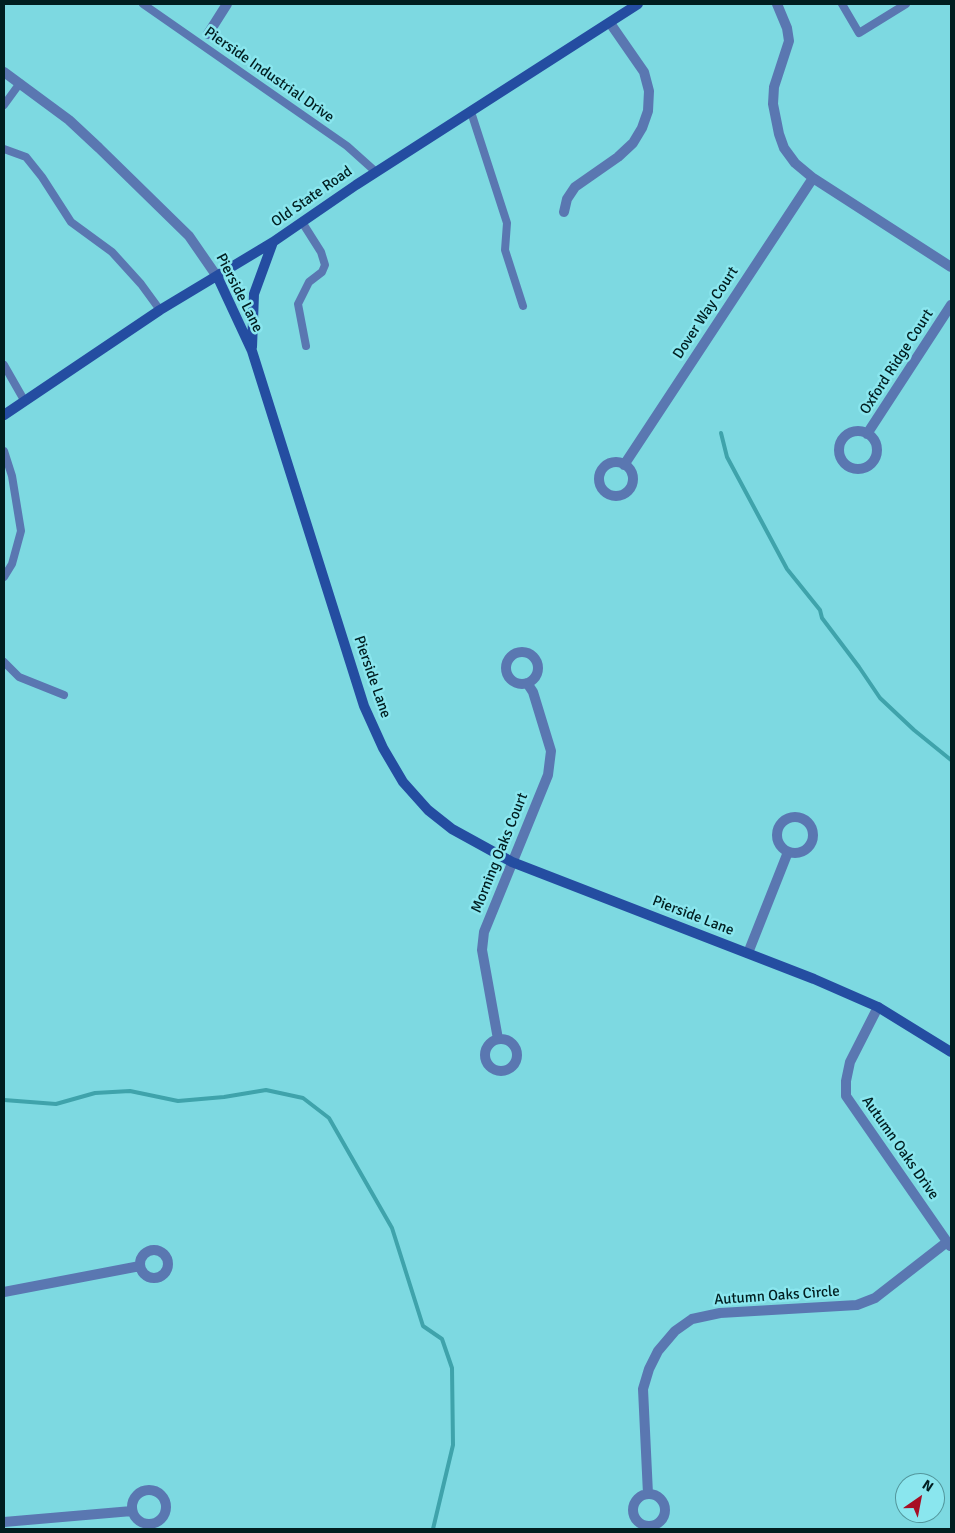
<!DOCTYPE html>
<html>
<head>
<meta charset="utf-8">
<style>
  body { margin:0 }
  #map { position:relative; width:955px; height:1533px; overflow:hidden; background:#7dd9e1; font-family:Signika,sans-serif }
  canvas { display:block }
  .frame { position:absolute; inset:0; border:5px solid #011e20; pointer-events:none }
  .north { position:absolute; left:895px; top:1473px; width:50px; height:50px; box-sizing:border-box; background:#8ae6ee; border:1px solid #53969c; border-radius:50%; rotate:33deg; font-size:14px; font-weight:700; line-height:20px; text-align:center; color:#011e20 }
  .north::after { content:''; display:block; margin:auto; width:18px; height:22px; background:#a70e24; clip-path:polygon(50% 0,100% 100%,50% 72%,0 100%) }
</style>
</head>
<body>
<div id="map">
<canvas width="955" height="1533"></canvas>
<div class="frame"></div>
<div class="north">N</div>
</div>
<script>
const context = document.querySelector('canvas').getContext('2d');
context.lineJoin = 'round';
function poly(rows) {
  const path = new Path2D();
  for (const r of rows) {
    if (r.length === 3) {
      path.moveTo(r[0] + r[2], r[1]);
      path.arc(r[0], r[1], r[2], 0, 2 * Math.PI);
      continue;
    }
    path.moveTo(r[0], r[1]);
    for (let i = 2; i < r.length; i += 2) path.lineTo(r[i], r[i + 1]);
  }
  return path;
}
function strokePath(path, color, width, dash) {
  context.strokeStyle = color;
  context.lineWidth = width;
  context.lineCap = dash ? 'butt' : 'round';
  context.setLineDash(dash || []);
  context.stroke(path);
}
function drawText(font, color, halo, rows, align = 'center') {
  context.font = font + ' Signika,sans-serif';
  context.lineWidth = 5;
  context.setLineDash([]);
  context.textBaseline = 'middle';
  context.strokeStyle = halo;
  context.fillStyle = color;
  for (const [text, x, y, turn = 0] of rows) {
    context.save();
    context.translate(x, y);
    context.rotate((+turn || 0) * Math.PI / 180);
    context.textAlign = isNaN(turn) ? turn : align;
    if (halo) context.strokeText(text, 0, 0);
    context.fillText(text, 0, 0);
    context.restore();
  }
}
strokePath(poly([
  [721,433,727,457,787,569,820,610,822,618,859,667,880,698,914,730,951,760],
  [4,1100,56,1104,95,1093,130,1091,178,1101,224,1097,266,1090,303,1098,329,1118,392,1228,423,1326,442,1339,452,1368,453,1445,433,1529]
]), '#3fa3ab', 4);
strokePath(poly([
  [143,4,347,146,376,172],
  [842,4,859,33,906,4],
  [4,105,20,83],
  [471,112,507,223,505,250,523,306],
  [4,149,26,157,42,177,71,222,112,252,141,284,160,310],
  [302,222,321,252,325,265,322,272,309,282,298,304,306,346],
  [4,365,24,400],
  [4,451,12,476,21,531,12,564,4,577],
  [4,662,19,677,64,695]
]), '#5a77b1', 8);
strokePath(poly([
  [777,4,787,28,789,41,774,87,773,104,779,134,784,148,795,163,813,178,951,267],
  [208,34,227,4],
  [4,72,69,120,99,148,189,236,218,278],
  [564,212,567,199,575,187,618,157,633,143,642,128,648,111,649,91,644,72,610,23],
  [858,450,19],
  [867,434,951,305],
  [616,479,17],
  [624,465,813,178],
  [522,668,16],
  [795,835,18],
  [748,953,788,852],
  [878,1007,850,1062,846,1081,846,1096,950,1246],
  [501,1055,16],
  [498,1039,482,950,484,932,548,775,551,751,533,692,527,683],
  [154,1264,14],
  [4,1292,140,1266],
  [149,1507,17],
  [649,1510,16],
  [648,1494,643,1389,649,1369,658,1351,675,1331,692,1319,720,1313,857,1305,875,1298,947,1242],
  [4,1522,132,1511]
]), '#5a77b1', 10);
strokePath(poly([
  [218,278,252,351,364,706,383,748,403,782,428,810,452,829,512,862,814,979,878,1007,951,1052],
  [252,347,254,294,273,242],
  [4,415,160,310,273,242,356,185,638,4]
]), '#244da1', 10);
drawText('15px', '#011e20', '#8ae6ee', [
  ["Pierside Industrial Drive",269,75,35],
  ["Old State Road",312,197,-35],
  ["Pierside Lane",239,293,63],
  ["Dover Way Court",706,313,-57],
  ["Oxford Ridge Court",897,362,-57],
  ["Pierside Lane",372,677,71],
  ["Morning Oaks Court",500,853,-68],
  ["Pierside Lane",693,916,21],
  ["Autumn Oaks Drive",900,1148,55],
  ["Autumn Oaks Circle",777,1296,-4]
]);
</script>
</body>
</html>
